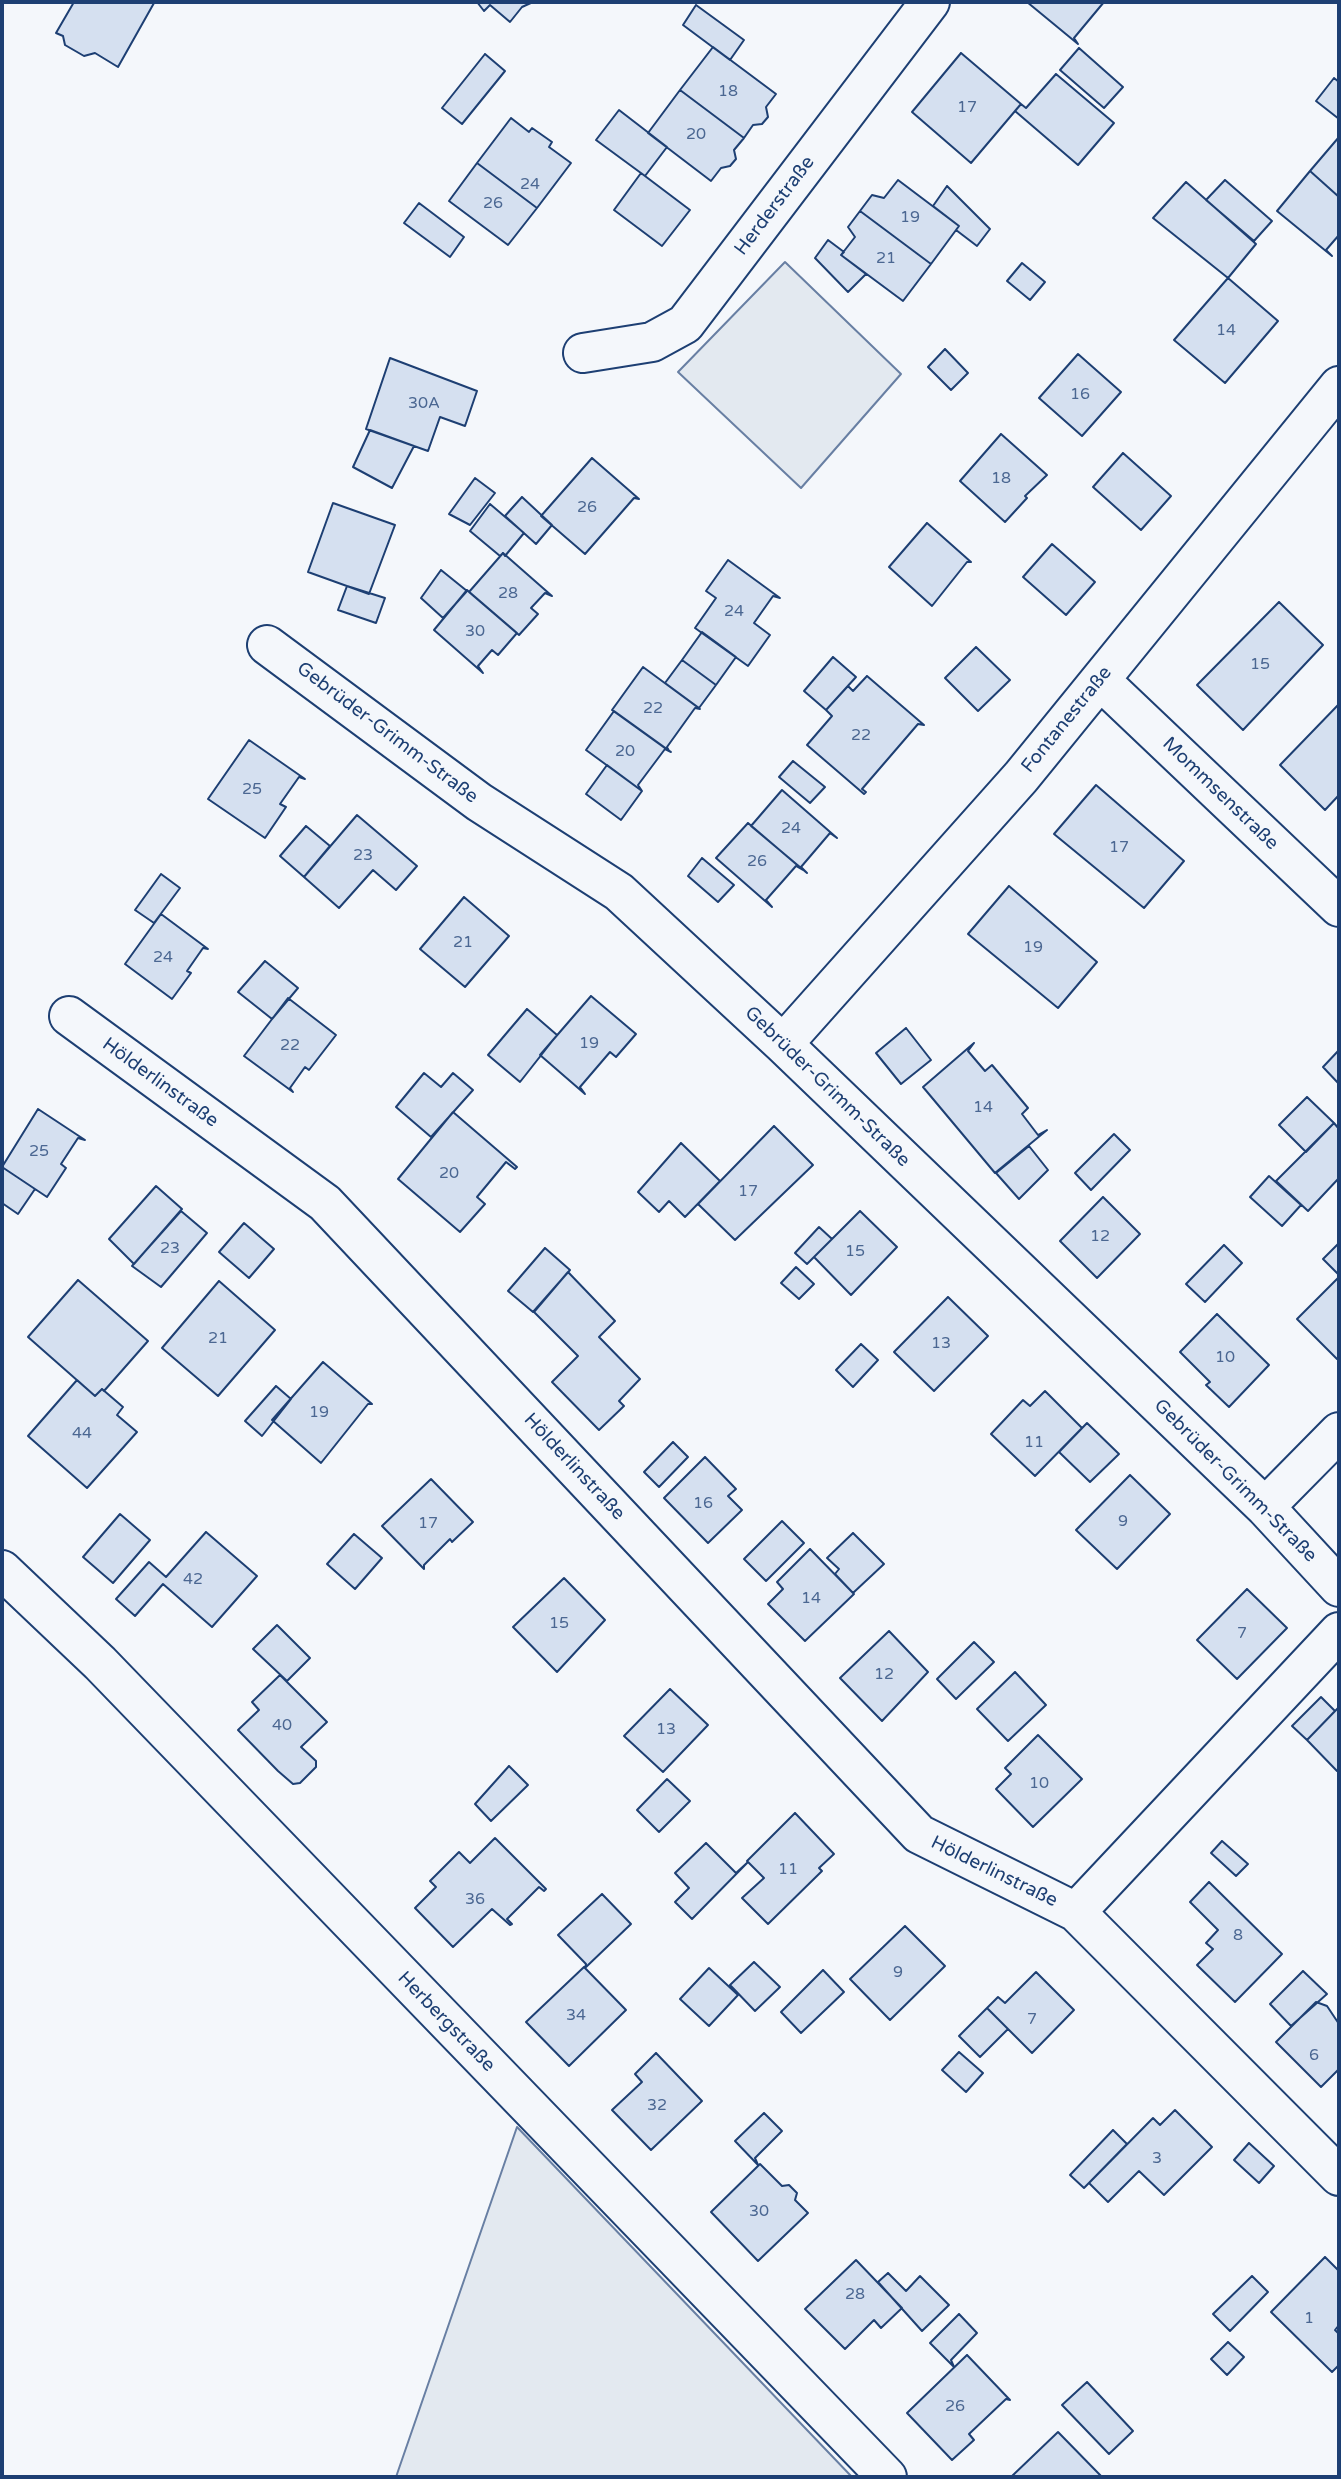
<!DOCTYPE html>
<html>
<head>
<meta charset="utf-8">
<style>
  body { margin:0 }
  #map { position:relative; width:1341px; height:2479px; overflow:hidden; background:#f4f7fb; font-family:"Varela Round",sans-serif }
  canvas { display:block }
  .frame { position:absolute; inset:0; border:4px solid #1d3f73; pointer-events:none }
</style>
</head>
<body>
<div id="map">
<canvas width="1341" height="2479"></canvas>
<div class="frame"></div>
</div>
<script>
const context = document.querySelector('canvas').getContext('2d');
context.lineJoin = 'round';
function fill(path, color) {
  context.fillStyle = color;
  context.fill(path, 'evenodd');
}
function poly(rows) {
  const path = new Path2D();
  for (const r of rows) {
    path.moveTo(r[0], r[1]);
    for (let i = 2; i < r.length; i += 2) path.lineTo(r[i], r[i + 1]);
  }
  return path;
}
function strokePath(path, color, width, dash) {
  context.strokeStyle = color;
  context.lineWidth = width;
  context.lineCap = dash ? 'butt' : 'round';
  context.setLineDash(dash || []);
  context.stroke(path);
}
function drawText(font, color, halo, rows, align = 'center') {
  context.font = font + ' "Varela Round",sans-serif';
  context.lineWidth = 5;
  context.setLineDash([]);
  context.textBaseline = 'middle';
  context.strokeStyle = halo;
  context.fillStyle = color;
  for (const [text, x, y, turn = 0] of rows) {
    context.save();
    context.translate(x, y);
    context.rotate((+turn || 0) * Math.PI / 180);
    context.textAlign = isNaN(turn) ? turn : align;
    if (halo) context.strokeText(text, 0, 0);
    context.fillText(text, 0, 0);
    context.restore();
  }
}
const green = poly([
  [785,262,901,374,801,488,678,372,785,262],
  [517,2127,852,2477,396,2477,517,2127]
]);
fill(green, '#e3e9f0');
strokePath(green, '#687fa3', 2);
const building = poly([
  [74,2,152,2,154,3,118,67,95,53,84,56,65,45,63,36,56,33,74,2],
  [477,2,533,2,522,7,510,22,490,5,484,11,477,2],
  [1027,2,1104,2,1074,38,1078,44,1027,2],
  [696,5,744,40,730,60,683,25,696,5],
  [713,47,776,94,766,107,768,117,762,124,753,125,744,138,680,90,713,47],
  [1079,48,1123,87,1104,108,1060,70,1079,48],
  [961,53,1021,104,971,163,912,112,961,53],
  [485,54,505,71,462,124,442,108,485,54],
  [1056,74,1114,123,1078,165,1015,111,1021,104,1026,108,1056,74],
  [1334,78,1339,82,1339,119,1316,101,1334,78],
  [680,90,744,138,734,150,736,159,730,166,721,168,711,181,648,133,680,90],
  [619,110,667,147,645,176,596,140,619,110],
  [511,118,529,132,532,128,552,142,549,147,571,163,537,208,477,163,511,118],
  [1339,137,1339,197,1310,171,1339,137],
  [477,163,537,208,508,245,449,201,477,163],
  [1310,171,1339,197,1339,235,1326,250,1332,256,1277,211,1310,171],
  [641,173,690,210,662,246,614,210,641,173],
  [898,180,959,226,931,264,860,211,872,195,884,198,898,180],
  [1225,180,1272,221,1254,241,1206,200,1225,180],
  [1186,182,1256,244,1228,278,1153,218,1186,182],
  [947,186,990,229,977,246,956,230,959,226,933,206,947,186],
  [419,203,464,237,450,257,404,223,419,203],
  [860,211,931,264,903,301,841,255,855,237,848,227,860,211],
  [828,240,844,252,841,255,866,274,848,292,815,258,828,240],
  [1022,263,1045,282,1030,300,1007,281,1022,263],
  [1228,278,1278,321,1225,383,1174,340,1228,278],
  [945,349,968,373,951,390,928,367,945,349],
  [1078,354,1121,392,1082,436,1039,398,1078,354],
  [390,358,477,391,465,426,440,417,428,451,366,429,390,358],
  [370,430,414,446,392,488,353,467,370,430],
  [1001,434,1047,475,1025,496,1027,498,1005,522,960,481,1001,434],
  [1123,453,1171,496,1141,530,1093,487,1123,453],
  [592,458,639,499,634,498,585,554,541,516,592,458],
  [475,478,495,493,470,525,449,514,475,478],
  [522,497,552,525,536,544,505,516,522,497],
  [333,503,395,525,369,594,308,572,333,503],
  [490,504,524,533,505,556,503,553,500,556,470,531,490,504],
  [927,523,971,562,967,562,932,606,889,567,927,523],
  [1052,544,1095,582,1066,615,1023,577,1052,544],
  [503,553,552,596,545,593,531,608,538,614,519,635,469,592,503,553],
  [728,560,780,598,773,596,754,623,770,635,748,666,695,628,716,598,706,591,728,560],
  [441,570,467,591,443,618,421,598,441,570],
  [347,586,385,598,376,623,338,610,347,586],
  [467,590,517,633,498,655,492,650,478,666,483,673,434,630,467,590],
  [1279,602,1323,645,1243,730,1197,685,1279,602],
  [702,632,736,657,716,685,682,660,702,632],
  [976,647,1010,680,978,711,945,678,976,647],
  [833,657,856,677,826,710,804,691,833,657],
  [682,660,716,685,699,708,665,683,682,660],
  [643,667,700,709,695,708,667,747,669,751,612,710,643,667],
  [867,676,924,725,918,724,862,789,866,792,864,794,807,745,832,716,826,710,848,686,853,691,867,676],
  [1339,704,1339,795,1325,810,1280,765,1339,704],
  [614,711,671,752,665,749,638,785,642,791,586,750,614,711],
  [249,740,305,779,299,777,280,804,286,807,265,838,208,799,249,740],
  [793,761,825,787,810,803,779,777,793,761],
  [607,765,642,791,621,820,586,794,607,765],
  [1096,785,1184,861,1144,908,1054,834,1096,785],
  [782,790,837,838,830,833,801,867,807,873,751,826,782,790],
  [357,815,417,866,396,890,373,870,339,908,304,877,357,815],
  [748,823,803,870,796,866,766,900,772,907,716,858,748,823],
  [306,826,330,846,304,877,280,856,306,826],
  [702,858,734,885,718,902,688,876,702,858],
  [161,874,180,888,154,923,135,910,161,874],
  [1009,886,1097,962,1058,1008,968,934,1009,886],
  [464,897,509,936,465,987,420,949,464,897],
  [161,914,208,949,203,948,187,971,191,973,172,999,125,964,161,914],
  [265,961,298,988,272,1019,238,992,265,961],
  [591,996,636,1034,616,1057,610,1052,580,1087,585,1094,540,1055,591,996],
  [288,998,336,1035,309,1070,305,1067,290,1088,293,1092,244,1056,288,998],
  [527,1009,557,1035,520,1082,488,1055,527,1009],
  [906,1028,931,1060,901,1084,876,1053,906,1028],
  [974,1043,968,1051,985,1071,992,1065,1028,1108,1022,1114,1038,1135,1047,1130,995,1173,923,1087,974,1043],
  [1339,1050,1339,1084,1323,1067,1339,1050],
  [424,1073,441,1087,453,1073,473,1090,431,1137,396,1107,424,1073],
  [1307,1097,1334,1123,1306,1152,1279,1125,1307,1097],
  [38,1109,85,1140,78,1138,61,1164,66,1168,47,1197,2,1167,38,1109],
  [453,1112,517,1167,515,1169,506,1162,477,1197,485,1204,460,1232,398,1179,453,1112],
  [1334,1123,1339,1129,1339,1178,1308,1211,1276,1181,1334,1123],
  [774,1126,813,1165,735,1240,698,1204,774,1126],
  [1114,1134,1130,1150,1091,1190,1075,1173,1114,1134],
  [681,1143,720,1181,685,1217,669,1201,659,1212,638,1192,681,1143],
  [1029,1146,1048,1170,1019,1199,996,1173,1029,1146],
  [2,1167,35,1189,18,1214,2,1203,2,1167],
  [1269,1176,1301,1205,1282,1226,1250,1197,1269,1176],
  [156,1186,182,1209,134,1264,109,1239,156,1186],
  [1103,1197,1140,1234,1097,1278,1060,1241,1103,1197],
  [181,1211,207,1233,161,1287,132,1266,181,1211],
  [860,1211,897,1247,851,1295,814,1257,860,1211],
  [244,1223,274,1249,249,1278,219,1252,244,1223],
  [819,1227,832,1239,807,1264,795,1253,819,1227],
  [1339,1243,1339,1275,1323,1259,1339,1243],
  [1224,1245,1242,1263,1205,1302,1186,1284,1224,1245],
  [545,1248,570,1270,533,1312,508,1291,545,1248],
  [796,1267,814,1284,799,1299,781,1283,796,1267],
  [568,1272,615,1321,599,1337,640,1379,619,1401,624,1406,599,1430,552,1382,578,1356,534,1312,568,1272],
  [1339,1277,1339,1357,1337,1359,1297,1319,1339,1277],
  [78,1280,148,1341,104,1391,102,1389,95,1396,28,1337,78,1280],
  [219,1281,275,1330,218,1396,162,1348,219,1281],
  [948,1297,988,1336,934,1391,894,1352,948,1297],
  [1217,1314,1269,1365,1229,1407,1206,1385,1210,1382,1180,1352,1217,1314],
  [861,1344,878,1360,853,1387,836,1370,861,1344],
  [323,1362,372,1404,368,1404,321,1463,272,1420,323,1362],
  [77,1380,95,1396,102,1389,123,1407,117,1415,137,1432,87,1488,28,1436,77,1380],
  [276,1386,291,1399,262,1436,245,1421,276,1386],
  [1045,1391,1082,1428,1035,1476,991,1434,1023,1400,1030,1406,1045,1391],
  [1087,1423,1119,1454,1090,1482,1059,1452,1087,1423],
  [673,1442,688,1457,659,1487,644,1472,673,1442],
  [705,1457,736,1489,728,1496,742,1510,708,1543,664,1498,705,1457],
  [1130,1475,1170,1514,1117,1569,1076,1530,1130,1475],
  [431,1479,473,1522,452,1542,450,1539,424,1565,424,1569,382,1526,431,1479],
  [120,1514,150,1540,113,1583,83,1557,120,1514],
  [782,1521,804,1543,766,1581,744,1559,782,1521],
  [206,1532,257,1576,212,1627,163,1584,135,1616,116,1599,149,1562,166,1577,206,1532],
  [853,1533,884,1564,853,1593,835,1574,839,1569,827,1558,853,1533],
  [354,1534,382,1558,355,1589,327,1564,354,1534],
  [810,1549,854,1594,805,1641,768,1604,783,1589,777,1582,810,1549],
  [564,1578,605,1620,557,1672,513,1627,564,1578],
  [1247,1589,1287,1628,1237,1679,1197,1640,1247,1589],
  [277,1625,310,1658,287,1681,253,1649,277,1625],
  [889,1631,928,1672,882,1721,840,1678,889,1631],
  [974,1642,994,1662,956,1699,937,1679,974,1642],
  [1015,1672,1046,1705,1008,1741,977,1709,1015,1672],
  [280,1675,327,1722,301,1747,316,1761,316,1767,300,1783,293,1784,278,1771,238,1730,259,1710,252,1702,280,1675],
  [670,1689,708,1725,663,1772,624,1736,670,1689],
  [1321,1697,1335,1711,1307,1740,1292,1726,1321,1697],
  [1339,1707,1339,1769,1337,1771,1307,1740,1339,1707],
  [1038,1735,1082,1779,1033,1827,996,1789,1011,1774,1005,1768,1038,1735],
  [509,1766,528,1785,491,1821,475,1804,509,1766],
  [667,1779,690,1801,659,1832,637,1810,667,1779],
  [795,1813,834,1854,819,1868,822,1871,768,1924,742,1898,764,1878,747,1861,795,1813],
  [495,1838,546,1889,544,1891,539,1887,507,1919,512,1924,510,1925,492,1909,453,1947,415,1908,436,1887,430,1881,459,1852,470,1863,495,1838],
  [1222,1841,1248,1864,1236,1876,1211,1853,1222,1841],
  [706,1843,736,1873,748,1862,692,1919,675,1902,689,1888,675,1873,706,1843],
  [1209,1882,1282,1954,1235,2002,1197,1965,1213,1949,1206,1943,1218,1930,1190,1902,1209,1882],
  [602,1894,631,1924,585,1968,586,1964,558,1935,602,1894],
  [905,1926,945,1966,890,2020,850,1979,905,1926],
  [754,1962,780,1987,755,2011,730,1985,754,1962],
  [584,1967,626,2010,569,2066,526,2022,584,1967],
  [709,1968,738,1995,709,2026,680,1999,709,1968],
  [823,1970,844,1992,801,2033,781,2012,823,1970],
  [1303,1971,1327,1994,1291,2026,1270,2004,1303,1971],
  [1036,1972,1074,2010,1032,2053,987,2008,998,1997,1005,2003,1036,1972],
  [1316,2002,1327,2006,1339,2024,1339,2069,1321,2087,1276,2042,1316,2002],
  [987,2008,1008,2029,980,2057,959,2036,987,2008],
  [959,2052,983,2073,966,2092,942,2070,959,2052],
  [656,2053,702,2101,651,2150,612,2110,642,2082,635,2074,656,2053],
  [1175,2110,1212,2147,1164,2195,1139,2171,1108,2202,1089,2183,1153,2118,1160,2125,1175,2110],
  [764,2113,782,2131,755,2158,758,2165,735,2141,764,2113],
  [1113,2130,1127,2144,1084,2188,1070,2175,1113,2130],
  [1249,2143,1274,2166,1259,2183,1234,2160,1249,2143],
  [760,2164,782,2186,789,2185,797,2193,795,2200,808,2213,758,2261,711,2212,760,2164],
  [1325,2257,1339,2271,1339,2325,1335,2330,1339,2334,1339,2365,1332,2372,1271,2312,1325,2257],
  [856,2260,902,2308,881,2328,874,2320,845,2349,805,2309,856,2260],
  [888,2273,906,2291,920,2276,949,2305,922,2331,878,2282,888,2273],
  [1252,2276,1268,2292,1230,2331,1213,2314,1252,2276],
  [959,2314,977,2333,951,2360,954,2367,930,2343,959,2314],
  [1228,2342,1244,2357,1227,2375,1211,2359,1228,2342],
  [967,2355,1010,2400,1006,2399,969,2434,974,2440,952,2460,907,2413,967,2355],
  [1087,2382,1133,2431,1109,2454,1062,2405,1087,2382],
  [1058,2432,1102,2477,1011,2477,1058,2432]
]);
fill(building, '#d5e0f0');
strokePath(building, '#1d3f73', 2);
const minor = poly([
  [583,353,652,342,685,324,930,2],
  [267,645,479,802,619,892,783,1044,1265,1507,1339,1587],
  [1100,680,1339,907],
  [69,1016,325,1203,919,1834,1076,1912,1339,2176],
  [783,1044,1021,777,1339,386],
  [1265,1507,1339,1432],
  [2,1570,100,1663,887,2477],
  [1076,1912,1339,1632]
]);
strokePath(minor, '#1d3f73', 42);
strokePath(minor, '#f4f7fb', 38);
drawText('16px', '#4b6792', null, [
  ["18",728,92],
  ["17",967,108],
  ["20",696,135],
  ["24",530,185],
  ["26",493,204],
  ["19",910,218],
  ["21",886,259],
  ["14",1226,331],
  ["16",1080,395],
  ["30A",424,404],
  ["18",1001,479],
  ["26",587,508],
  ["28",508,594],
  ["24",734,612],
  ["30",475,632],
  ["15",1260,665],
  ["22",653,709],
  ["22",861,736],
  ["20",625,752],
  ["25",252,790],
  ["24",791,829],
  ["17",1119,848],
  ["23",363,856],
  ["26",757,862],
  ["21",463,943],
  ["19",1033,948],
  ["24",163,958],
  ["19",589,1044],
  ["22",290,1046],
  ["14",983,1108],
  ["25",39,1152],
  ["20",449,1174],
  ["17",748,1192],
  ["12",1100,1237],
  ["23",170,1249],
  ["15",855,1252],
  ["21",218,1339],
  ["13",941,1344],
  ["10",1225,1358],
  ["19",319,1413],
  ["44",82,1434],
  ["11",1034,1443],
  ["16",703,1504],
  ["9",1123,1522],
  ["17",428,1524],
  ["42",193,1580],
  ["14",811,1599],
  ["15",559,1624],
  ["7",1242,1634],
  ["12",884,1675],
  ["40",282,1726],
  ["13",666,1730],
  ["10",1039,1784],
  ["11",788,1870],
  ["36",475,1900],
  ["8",1238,1936],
  ["9",898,1973],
  ["34",576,2016],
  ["7",1032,2020],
  ["6",1314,2056],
  ["32",657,2106],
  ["3",1157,2159],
  ["30",759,2212],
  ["28",855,2295],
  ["1",1309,2319],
  ["26",955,2407]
]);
drawText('19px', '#1d3f73', '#f4f7fb', [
  ["Herderstraße",775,206,-53],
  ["Fontanestraße",1067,720,-51],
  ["Gebrüder-Grimm-Straße",387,733,37],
  ["Mommsenstraße",1220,794,44],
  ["Hölderlinstraße",160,1083,36],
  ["Gebrüder-Grimm-Straße",827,1087,44],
  ["Hölderlinstraße",574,1467,47],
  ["Gebrüder-Grimm-Straße",1235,1481,45],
  ["Hölderlinstraße",994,1872,26],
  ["Herbergstraße",446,2022,46]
]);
</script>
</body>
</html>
